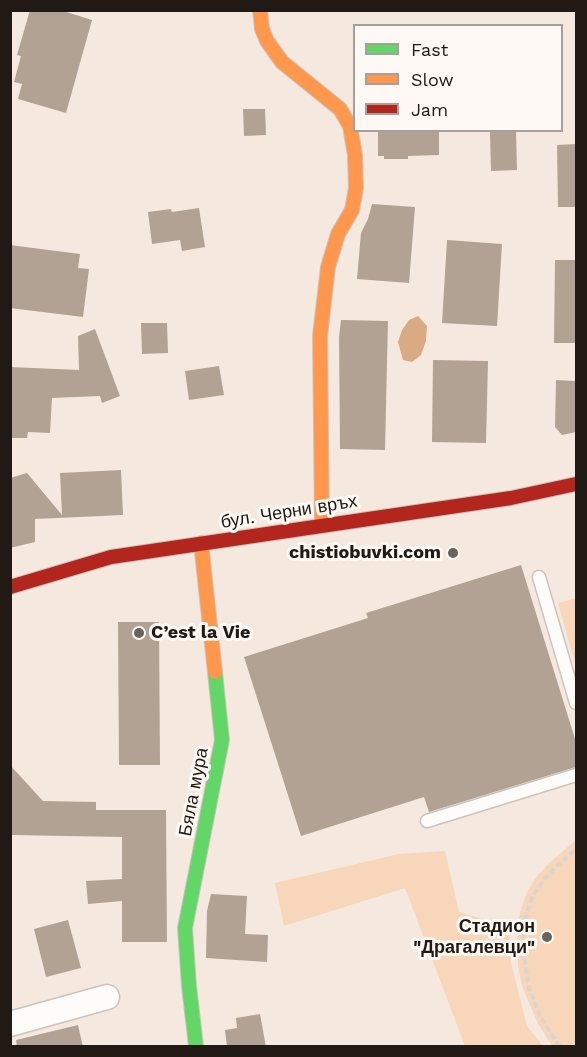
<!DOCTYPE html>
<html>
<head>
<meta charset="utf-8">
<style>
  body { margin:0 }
  #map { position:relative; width:587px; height:1057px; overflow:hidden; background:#f5e9df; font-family:"Work Sans",sans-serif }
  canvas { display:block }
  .frame { position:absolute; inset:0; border:12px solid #211913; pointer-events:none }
  .legend { position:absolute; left:353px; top:24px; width:210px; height:108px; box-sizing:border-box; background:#fef9f5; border:2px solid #a69f9b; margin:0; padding:8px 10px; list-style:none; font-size:18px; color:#211913 }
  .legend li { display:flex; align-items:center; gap:12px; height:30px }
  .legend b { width:30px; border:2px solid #a69f9b }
</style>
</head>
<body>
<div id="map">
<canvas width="587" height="1057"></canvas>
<div class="frame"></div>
<ul class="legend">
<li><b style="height:8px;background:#63d668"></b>Fast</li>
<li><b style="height:8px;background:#ff974d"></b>Slow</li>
<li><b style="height:8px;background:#b3261e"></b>Jam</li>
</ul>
</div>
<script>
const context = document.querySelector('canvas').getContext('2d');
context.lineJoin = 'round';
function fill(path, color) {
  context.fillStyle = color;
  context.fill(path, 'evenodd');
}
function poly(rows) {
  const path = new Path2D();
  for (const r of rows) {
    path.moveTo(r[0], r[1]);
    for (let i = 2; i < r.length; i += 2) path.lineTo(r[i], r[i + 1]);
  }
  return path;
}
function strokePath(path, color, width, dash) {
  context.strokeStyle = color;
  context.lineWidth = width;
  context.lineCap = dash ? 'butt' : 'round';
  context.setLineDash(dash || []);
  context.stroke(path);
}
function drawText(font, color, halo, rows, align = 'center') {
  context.font = font + ' "Work Sans",sans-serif';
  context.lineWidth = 6;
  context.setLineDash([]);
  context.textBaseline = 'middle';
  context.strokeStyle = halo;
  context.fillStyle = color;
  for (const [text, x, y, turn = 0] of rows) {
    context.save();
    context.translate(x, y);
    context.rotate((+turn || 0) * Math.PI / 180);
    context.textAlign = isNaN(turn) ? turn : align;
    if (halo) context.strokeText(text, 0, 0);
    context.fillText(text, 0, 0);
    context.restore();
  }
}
fill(poly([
  [576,598,576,667,558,603],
  [576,840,576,1046,552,1046,538,1024,522,986,518,966,517,928,521,909,527,892,537,876,550,862],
  [445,851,459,912,509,927,511,963,527,1026,543,1046,465,1046,405,888,284,926,275,883,399,854]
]), '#f7d6ba');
fill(poly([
  [418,316,427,326,426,341,421,355,412,362,403,360,398,342,402,330,409,320]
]), '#d9ab84');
fill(poly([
  [30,10,60,10,92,20,66,113,18,99,22,84,14,82,21,56,17,55],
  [243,109,265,109,266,135,244,136],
  [378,130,439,130,439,155,408,156,408,159,384,159,384,156,378,156],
  [490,132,516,132,517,170,491,171],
  [576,144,576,207,558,207,557,145],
  [372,204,415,207,409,283,357,279,361,233,368,219],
  [199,208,205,247,182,251,180,240,152,244,148,212,171,209,172,212],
  [447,240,502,244,497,326,442,323],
  [10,245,80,254,78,268,89,269,83,317,10,308],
  [555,260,576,260,576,343,554,343],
  [341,320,388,321,385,450,340,449,339,337],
  [141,323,167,323,168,353,142,354],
  [95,329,120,396,102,403,100,396,52,398,50,433,28,432,27,438,10,438,10,367,79,370,78,336],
  [433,360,488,361,486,443,432,442],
  [219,366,224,395,189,400,185,371],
  [556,380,576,381,576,432,562,435,555,427],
  [121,470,123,515,35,519,35,542,10,548,10,478,27,473,62,515,60,473],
  [521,565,576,742,576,767,429,812,424,797,301,836,244,657,368,618,366,613],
  [118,622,159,622,160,765,119,765],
  [10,765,43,801,96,802,96,810,166,810,167,942,122,942,122,901,88,904,86,881,122,879,122,837,10,835],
  [211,894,247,896,245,934,268,935,267,962,206,958,207,911],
  [68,920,81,968,46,977,34,929],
  [260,1014,266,1047,227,1047,225,1030,237,1028,236,1018],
  [78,1025,83,1047,17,1047,16,1040]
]), '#b2a293');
const lane = poly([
  [539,577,576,703],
  [427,821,576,775]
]);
const street = poly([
  [10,1024,107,997]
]);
const fast = poly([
  [196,1046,189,986,185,928,222,740,215,672]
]);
const slow = poly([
  [260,10,262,29,267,41,282,62,340,109,350,126,355,155,356,188,352,210,338,234,328,267,320,336,322,525],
  [201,543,215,672]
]);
const jam = poly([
  [10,587,111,557,511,498,576,484]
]);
strokePath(lane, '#cdc3bb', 15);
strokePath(street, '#cdc3bb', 27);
strokePath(fast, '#cdc3bb', 16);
strokePath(slow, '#cdc3bb', 16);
strokePath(jam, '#cdc3bb', 16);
strokePath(poly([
  [560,1046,557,1043,540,1016,529,988,524,957,524,922,532,898,544,879,561,862,576,849]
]), '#d8d5d1', 4, [6, 3]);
strokePath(lane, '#fefcfa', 12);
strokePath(street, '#fefcfa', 24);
strokePath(fast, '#63d668', 14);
strokePath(slow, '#ff974d', 14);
strokePath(jam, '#b3261e', 14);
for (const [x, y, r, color] of [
  [453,553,6,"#6b625a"],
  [139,633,6,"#6b625a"],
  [547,937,6,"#6b625a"]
]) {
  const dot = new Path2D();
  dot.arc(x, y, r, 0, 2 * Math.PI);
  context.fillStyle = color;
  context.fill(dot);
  strokePath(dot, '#fef9f5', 2);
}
drawText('18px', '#211913', '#fef9f5', [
  ["бул. Черни връх",289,512,-9],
  ["Бяла мура",194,792,-79]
]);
drawText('bold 18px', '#211913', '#fef9f5', [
  ["chistiobuvki.com",441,553],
  ["C’est la Vie",151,633,"left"],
  ["Стадион",535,927],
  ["\"Драгалевци\"",535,948]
], 'right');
</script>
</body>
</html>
